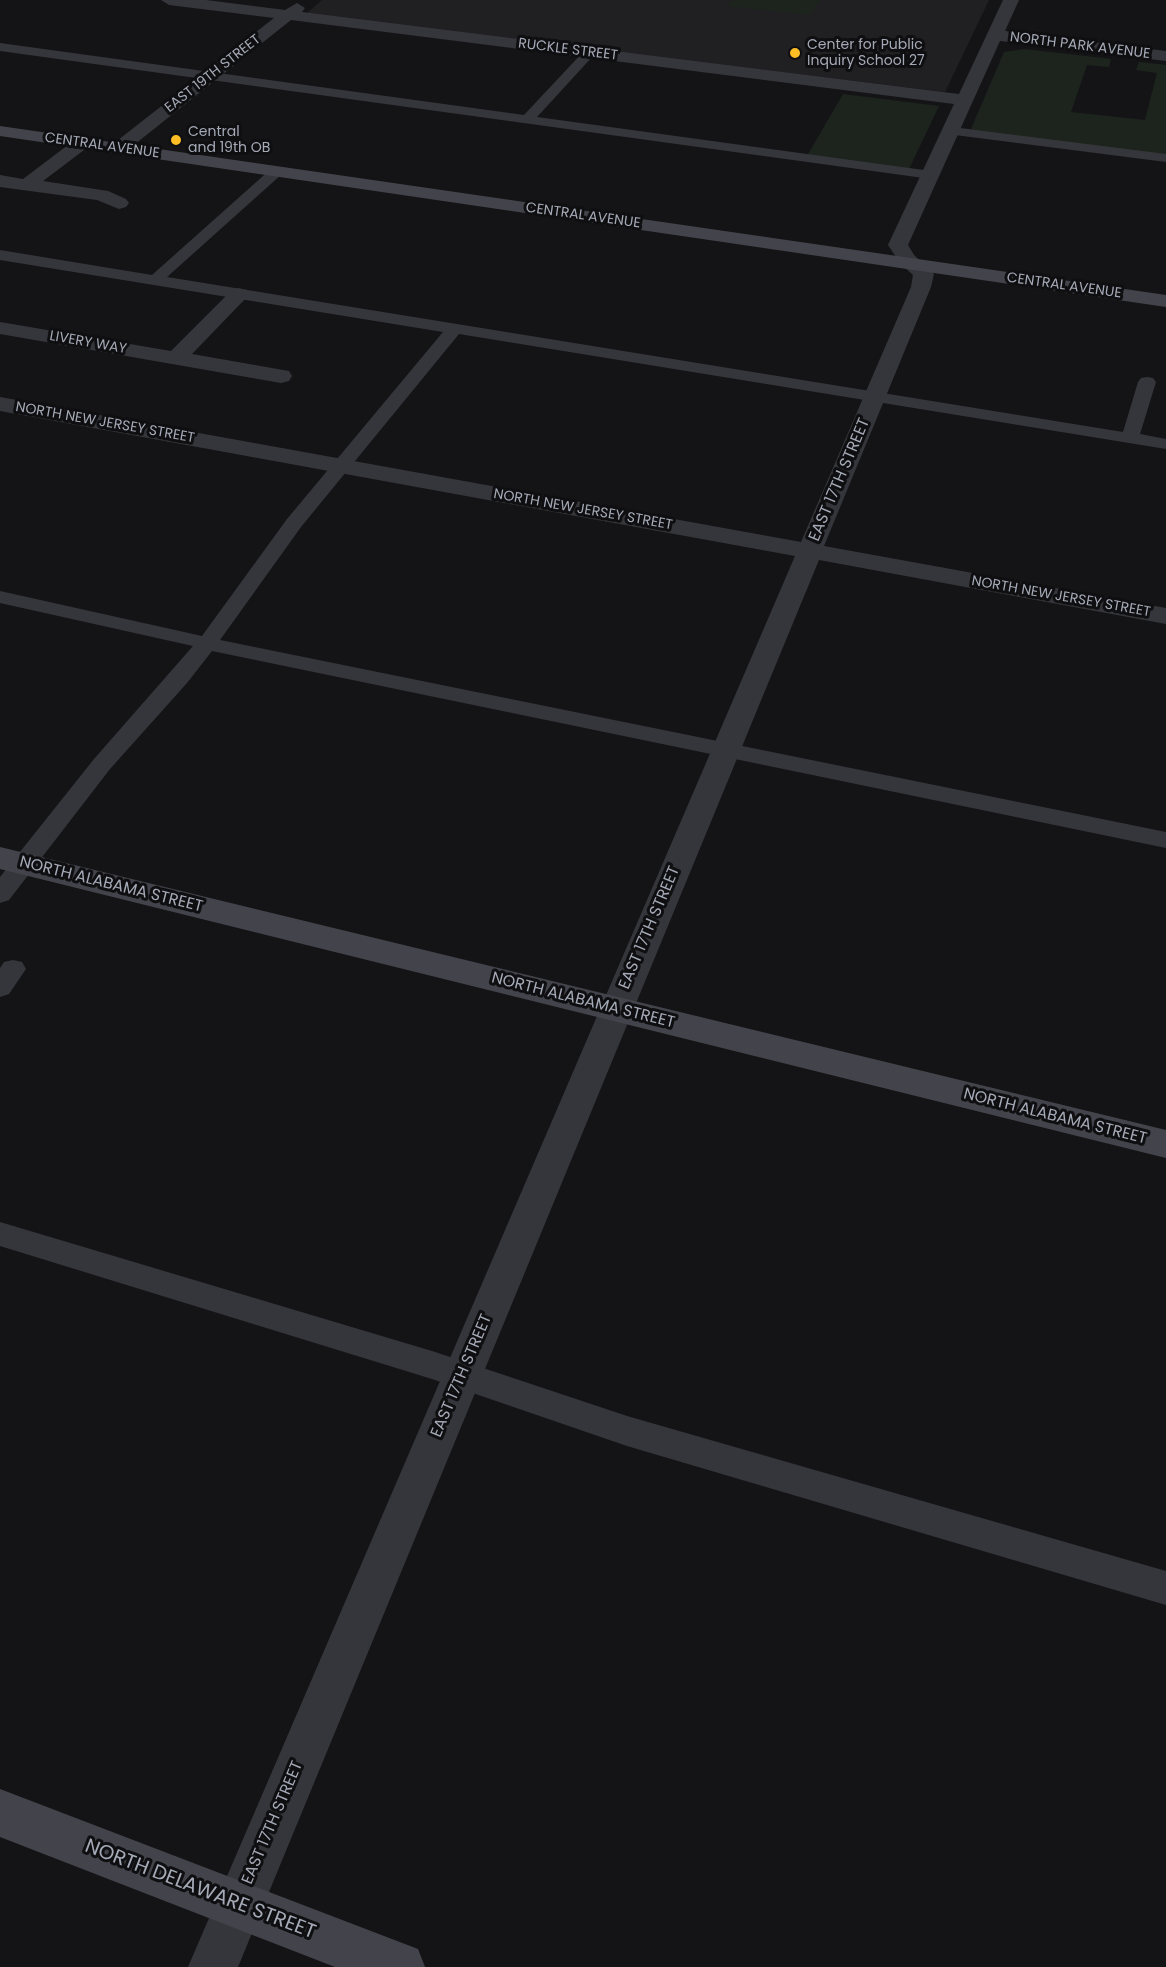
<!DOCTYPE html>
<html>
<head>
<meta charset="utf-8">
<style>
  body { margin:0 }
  canvas { display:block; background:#141416 }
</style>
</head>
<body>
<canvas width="1166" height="1967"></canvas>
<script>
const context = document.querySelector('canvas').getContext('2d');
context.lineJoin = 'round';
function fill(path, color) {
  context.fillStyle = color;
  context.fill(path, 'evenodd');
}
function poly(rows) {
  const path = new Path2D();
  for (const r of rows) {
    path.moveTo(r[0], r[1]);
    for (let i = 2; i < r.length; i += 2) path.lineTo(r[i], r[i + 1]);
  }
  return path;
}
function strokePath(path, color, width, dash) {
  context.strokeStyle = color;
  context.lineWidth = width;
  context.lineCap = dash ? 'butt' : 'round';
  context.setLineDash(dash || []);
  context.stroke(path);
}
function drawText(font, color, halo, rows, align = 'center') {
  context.font = font + ' Poppins,sans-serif';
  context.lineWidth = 6;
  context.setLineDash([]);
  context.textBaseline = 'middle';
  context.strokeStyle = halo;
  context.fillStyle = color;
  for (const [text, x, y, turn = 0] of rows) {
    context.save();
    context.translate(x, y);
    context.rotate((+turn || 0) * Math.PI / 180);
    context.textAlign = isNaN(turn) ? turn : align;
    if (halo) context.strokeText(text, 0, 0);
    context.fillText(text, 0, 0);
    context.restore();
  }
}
fill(poly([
  [322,0,989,0,945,92,306,14]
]), '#202023');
fill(poly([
  [732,0,820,0,810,15,727,6],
  [1025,49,1111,59,1109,67,1087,65,1071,112,1145,120,1157,73,1136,70,1139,62,1166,65,1166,157,978,133,971,129,1004,52],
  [843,94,939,106,909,169,807,156]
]), '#1c241d');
fill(poly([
  [0,43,524,115,585,50,589,49,593,50,595,53,593,56,537,117,931,171,938,175,931,179,0,51,0,43],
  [952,127,1166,154,1166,162,947,134,945,131,947,128,952,127],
  [277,167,282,168,284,171,282,174,167,277,1123,432,1138,382,1141,378,1147,377,1153,378,1156,382,1140,434,1166,439,1166,449,459,334,301,527,220,640,1166,832,1166,848,212,651,187,683,110,769,9,900,0,903,0,877,94,759,193,646,0,603,0,591,202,636,287,519,443,332,0,260,0,250,152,275,272,168,277,167],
  [13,960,22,962,26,969,9,994,0,997,0,968,4,962,13,960],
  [0,1222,432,1351,627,1416,1166,1571,1166,1605,627,1446,432,1379,0,1246,0,1222]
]), '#35363b');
fill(poly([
  [161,0,206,0,285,10,297,3,305,8,302,12,959,94,1003,0,1019,0,1005,31,1166,51,1166,61,1000,41,908,245,914,255,934,274,931,287,824,546,1166,608,1166,624,819,560,238,1967,188,1967,795,556,0,411,0,397,801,542,911,287,913,275,900,263,888,245,954,104,291,20,125,152,113,152,110,148,113,144,274,18,169,5,161,0],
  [82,138,88,139,91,143,88,147,43,181,108,191,126,199,129,203,126,207,119,209,97,200,0,187,0,175,23,179,76,139,82,138],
  [239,288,246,290,249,294,246,298,192,354,289,371,292,376,289,381,281,383,0,334,0,322,171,351,232,290,239,288]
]), '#35363b');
fill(poly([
  [0,126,1166,295,1166,307,0,136,0,126],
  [0,847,1166,1130,1166,1158,0,869,0,847],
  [0,1789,418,1949,425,1967,335,1967,0,1837,0,1789]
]), '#43444b');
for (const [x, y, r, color] of [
  [795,53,6,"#febd24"],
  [176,140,6,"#febd24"]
]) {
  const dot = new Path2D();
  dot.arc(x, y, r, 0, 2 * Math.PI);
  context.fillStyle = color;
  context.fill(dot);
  strokePath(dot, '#0f0f11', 2);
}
drawText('14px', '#a5aab7', '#0f0f11', [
  ["Center for Public",807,45],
  ["Inquiry School 27",807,61],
  ["Central",188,132],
  ["and 19th OB",188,148]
], 'left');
drawText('14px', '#a5aab7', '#0f0f11', [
  ["NORTH PARK AVENUE",1080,46,7],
  ["RUCKLE STREET",568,50,7],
  ["EAST 19TH STREET",213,74,-38],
  ["CENTRAL AVENUE",102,146,8],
  ["CENTRAL AVENUE",583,216,8],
  ["CENTRAL AVENUE",1064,286,8],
  ["LIVERY WAY",88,343,10],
  ["NORTH NEW JERSEY STREET",105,423,10],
  ["NORTH NEW JERSEY STREET",583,510,10],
  ["NORTH NEW JERSEY STREET",1061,597,10]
]);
drawText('16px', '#a5aab7', '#0f0f11', [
  ["EAST 17TH STREET",840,480,-67],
  ["NORTH ALABAMA STREET",111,885,14],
  ["EAST 17TH STREET",650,928,-67],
  ["NORTH ALABAMA STREET",583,1001,14],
  ["NORTH ALABAMA STREET",1055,1117,14],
  ["EAST 17TH STREET",462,1376,-67],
  ["EAST 17TH STREET",273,1823,-67]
]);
drawText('20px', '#a5aab7', '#0f0f11', [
  ["NORTH DELAWARE STREET",200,1890,21]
]);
</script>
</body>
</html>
